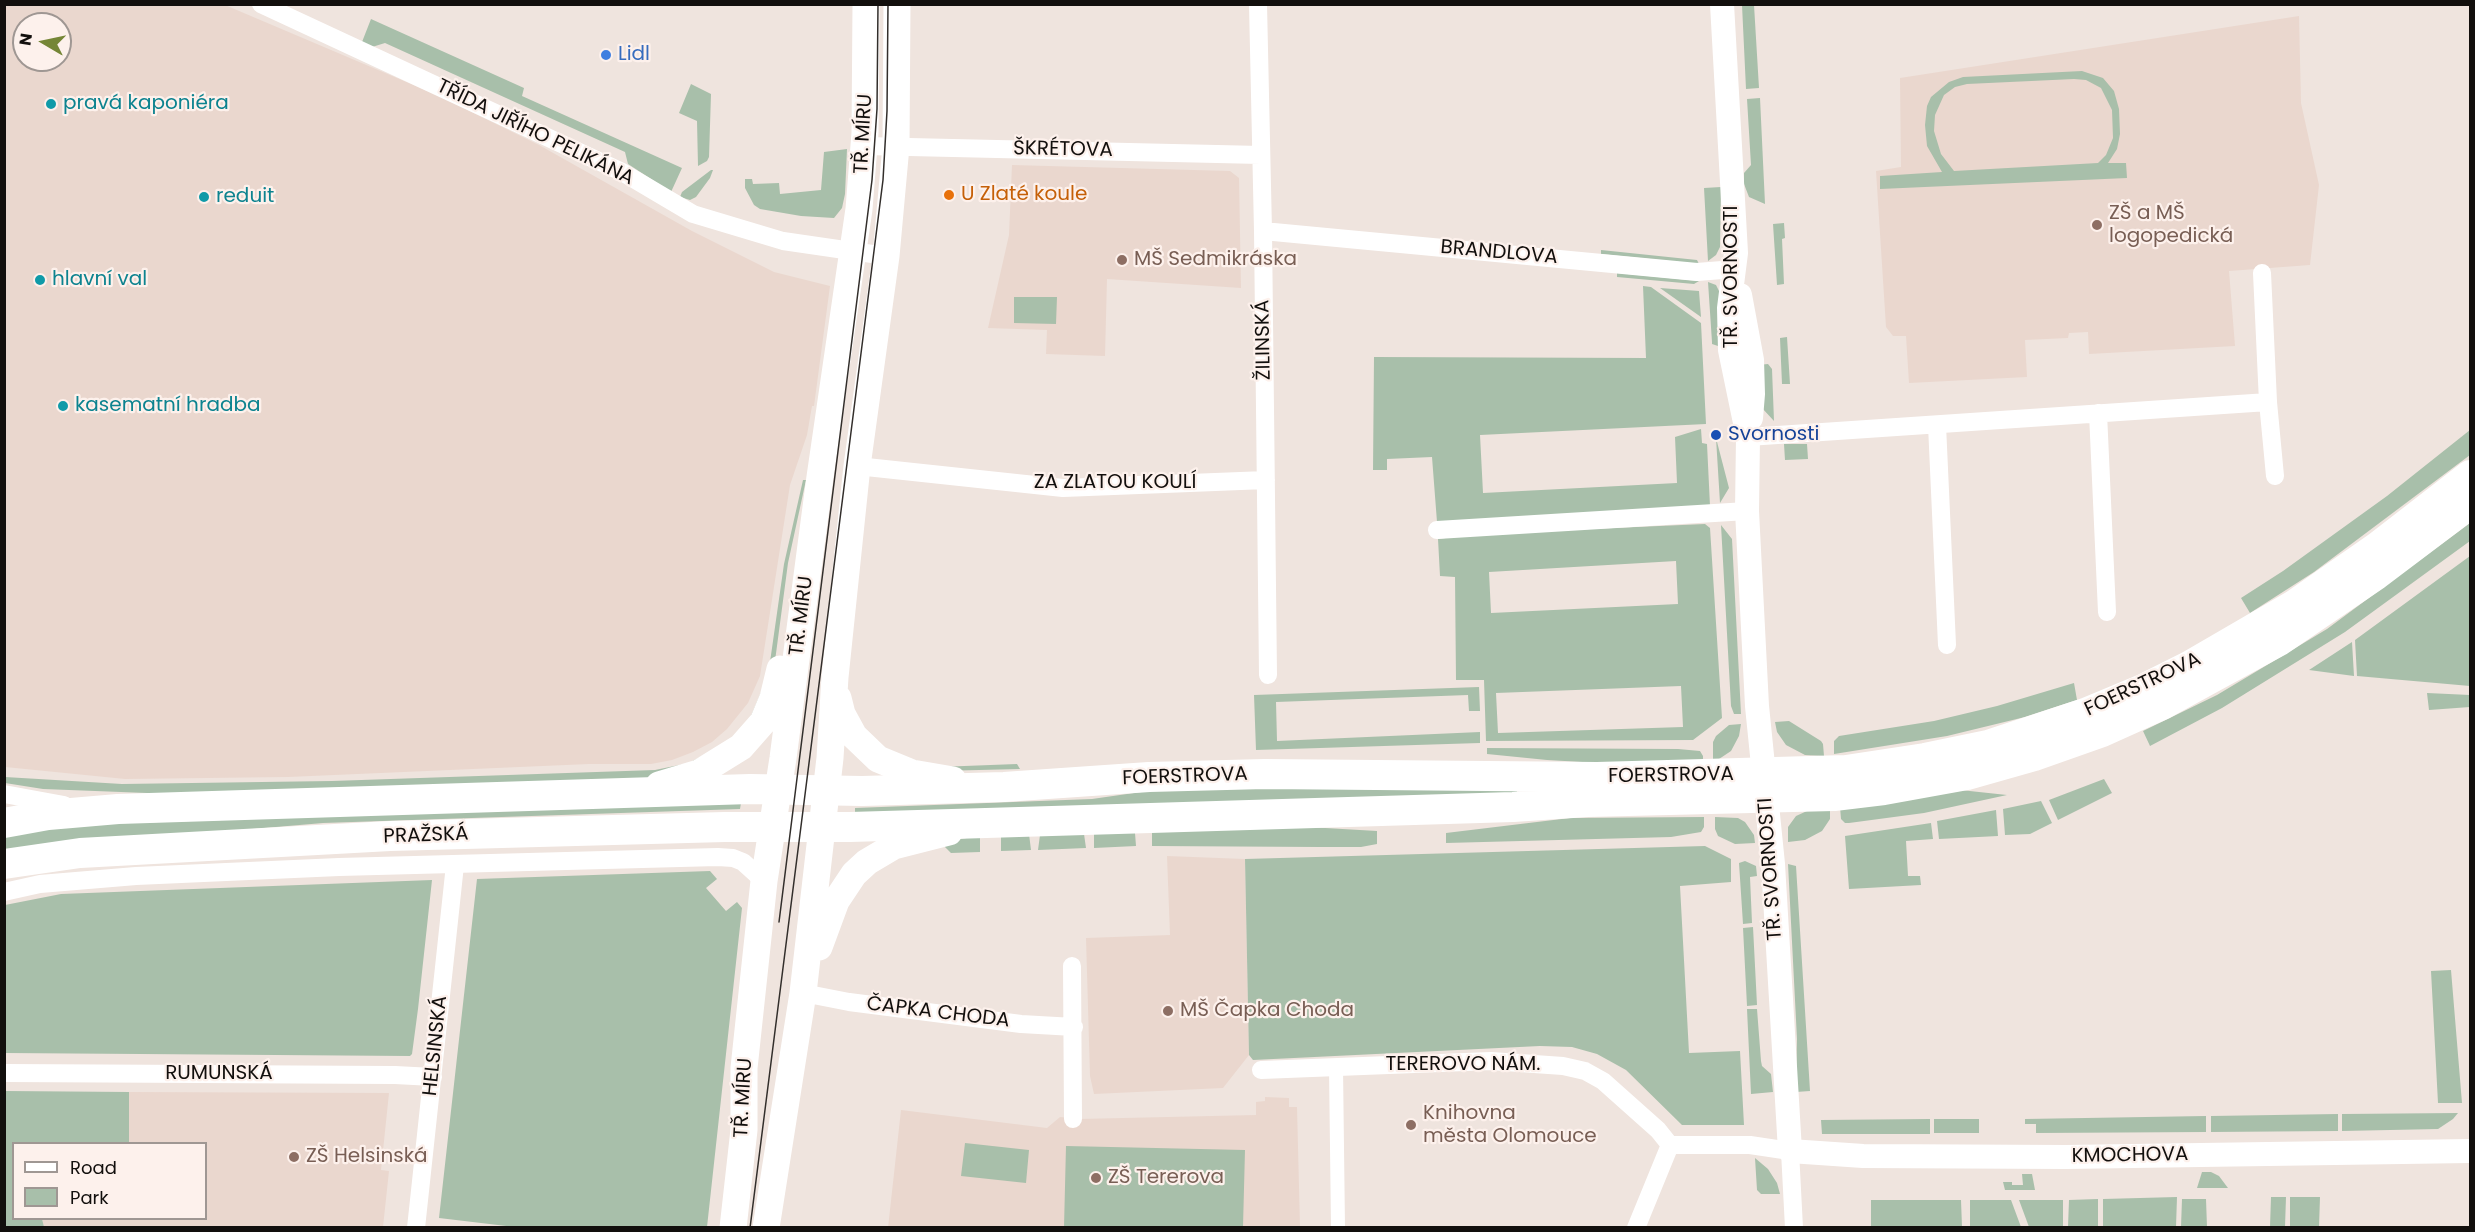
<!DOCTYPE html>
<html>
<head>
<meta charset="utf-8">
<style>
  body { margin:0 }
  #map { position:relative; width:2475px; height:1232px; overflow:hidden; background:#efe4de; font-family:Poppins,sans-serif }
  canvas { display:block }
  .frame { position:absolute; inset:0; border:6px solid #120f0d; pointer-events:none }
  .legend { position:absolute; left:12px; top:1142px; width:195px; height:78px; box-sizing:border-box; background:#fdf1ec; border:2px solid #9f9793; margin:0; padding:8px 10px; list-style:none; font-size:18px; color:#120f0d }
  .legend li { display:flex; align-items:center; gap:12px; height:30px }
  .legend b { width:30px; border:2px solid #9f9793 }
  .north { position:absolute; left:12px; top:12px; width:60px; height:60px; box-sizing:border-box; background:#fdf1ec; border:2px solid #9f9793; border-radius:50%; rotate:279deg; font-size:16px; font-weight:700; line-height:24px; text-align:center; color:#120f0d }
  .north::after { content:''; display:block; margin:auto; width:21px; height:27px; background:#758636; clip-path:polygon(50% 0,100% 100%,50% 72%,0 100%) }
</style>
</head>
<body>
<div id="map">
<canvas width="2475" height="1232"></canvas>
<div class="frame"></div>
<ul class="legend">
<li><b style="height:8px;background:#fff"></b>Road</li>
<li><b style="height:16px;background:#a8bfaa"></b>Park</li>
</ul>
<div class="north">N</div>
</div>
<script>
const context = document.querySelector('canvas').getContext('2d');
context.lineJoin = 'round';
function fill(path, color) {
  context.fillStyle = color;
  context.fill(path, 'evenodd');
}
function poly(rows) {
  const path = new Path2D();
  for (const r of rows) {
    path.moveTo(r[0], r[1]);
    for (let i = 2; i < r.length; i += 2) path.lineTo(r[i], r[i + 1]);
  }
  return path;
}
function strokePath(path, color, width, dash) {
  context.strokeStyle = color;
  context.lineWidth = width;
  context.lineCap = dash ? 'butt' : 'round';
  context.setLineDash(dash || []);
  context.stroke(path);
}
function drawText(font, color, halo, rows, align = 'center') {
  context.font = font + ' Poppins,sans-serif';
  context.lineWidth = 4.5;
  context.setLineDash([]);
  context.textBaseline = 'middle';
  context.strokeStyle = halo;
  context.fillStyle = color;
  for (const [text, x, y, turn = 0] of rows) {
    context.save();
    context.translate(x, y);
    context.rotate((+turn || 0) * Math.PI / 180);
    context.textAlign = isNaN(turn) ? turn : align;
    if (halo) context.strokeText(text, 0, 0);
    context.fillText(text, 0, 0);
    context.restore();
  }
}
fill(poly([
  [5,5,225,5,437,95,539,145,692,231,774,272,830,286,814,406,812,406,807,435,790,485,760,676,748,703,727,729,712,742,693,752,672,760,651,764,589,764,288,777,125,779,5,767],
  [24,24,60,24,60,60,24,60],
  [2299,16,2301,103,2319,185,2310,265,2229,271,2235,346,2089,354,2088,332,2069,333,2068,338,2025,340,2027,377,1909,383,1906,336,1893,336,1886,327,1876,171,1901,167,1900,78],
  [1012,165,1230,171,1239,178,1241,288,1107,279,1105,356,1046,354,1047,330,988,328,1009,235],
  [1167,856,1245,859,1249,1055,1223,1088,1094,1094,1090,1076,1086,938,1170,935],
  [129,1092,389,1093,381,1170,389,1171,383,1227,44,1228,42,1219,206,1218,206,1144,129,1143],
  [1265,1097,1289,1098,1289,1107,1297,1107,1300,1227,888,1228,901,1110,1047,1128,1060,1117,1079,1119,1256,1115,1256,1102,1265,1101]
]), '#ead7ce');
fill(poly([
  [1742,5,1754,5,1759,88,1746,89],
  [371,19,524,88,522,96,682,168,671,192,628,164,625,152,385,43,372,47,362,42],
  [2082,71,2103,78,2114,91,2119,109,2120,134,2117,149,2108,163,2126,163,2127,178,1880,189,1880,176,1942,172,1927,146,1925,125,1927,106,1931,97,1949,82,1963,77],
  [2074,79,2086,80,2101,88,2112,110,2113,138,2106,155,2098,163,1954,171,1941,154,1934,131,1935,115,1944,95,1955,87,1967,84],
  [691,84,711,94,709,157,707,161,698,166,697,121,679,113],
  [1760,98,1765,204,1749,197,1744,184,1744,173,1751,165,1747,99],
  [847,149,845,194,842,208,834,218,801,216,760,209,754,205,745,188,745,179,752,179,753,184,779,183,780,194,821,190,824,152],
  [711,170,713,170,710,178,696,197,690,200,680,197,682,192],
  [1721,187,1720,247,1716,255,1708,261,1704,188],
  [1784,223,1785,238,1782,239,1784,284,1777,285,1773,224],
  [1601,250,1697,260,1699,264,1601,254],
  [1617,273,1699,281,1694,284,1617,277],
  [1708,282,1716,285,1720,293,1718,346,1712,344,1712,342],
  [1643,286,1651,287,1701,323,1706,424,1480,435,1483,493,1677,483,1675,437,1701,429,1702,443,1707,444,1710,506,1437,522,1432,457,1387,459,1387,470,1373,470,1374,357,1646,358],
  [1660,288,1699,291,1701,317],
  [1014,297,1057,297,1056,324,1014,323],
  [1787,337,1790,384,1782,384,1780,338],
  [1768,364,1772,369,1774,421,1762,408,1758,365],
  [2470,430,2470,455,2314,572,2250,613,2241,598,2283,571,2387,496],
  [1716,438,1729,488,1720,503],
  [1784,444,1807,444,1808,459,1785,460],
  [803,480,806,480,788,563,775,661,763,705,751,716,768,676,784,564],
  [2470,523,2470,541,2345,632,2222,708,2150,746,2143,731,2217,695,2327,629],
  [1705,524,1710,528,1722,718,1693,740,1486,741,1484,680,1456,680,1455,577,1440,576,1438,539,1476,534],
  [1676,561,1678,604,1491,613,1489,572],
  [1681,686,1683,727,1498,733,1496,693],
  [1721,525,1732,539,1741,714,1734,714,1731,706],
  [2470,556,2470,686,2357,676,2355,640],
  [2352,642,2354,676,2309,670],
  [2074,683,2077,700,2025,717,1947,736,1834,754,1834,741,1839,736,1934,721,1997,706],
  [1479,687,1480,711,1469,711,1468,695,1276,702,1277,741,1480,732,1480,743,1256,750,1254,695],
  [2427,693,2470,695,2470,707,2429,710],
  [1789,721,1821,741,1823,744,1824,756,1805,755,1786,745,1777,732,1775,722],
  [1741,724,1739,736,1731,751,1713,763,1713,742,1716,736,1729,725],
  [730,741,732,744,721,752,691,769,655,778,633,780,173,794,43,789,5,783,5,777,122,784,332,781,655,770,689,763],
  [1487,748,1678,749,1700,751,1703,756,1703,764,1617,764,1547,760,1487,754],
  [893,754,938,767,1017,764,1020,769,938,771],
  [2104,779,2112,793,2058,820,2049,800],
  [1169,788,1517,790,1517,793,855,815,855,808,1092,799],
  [1951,789,2007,795,1924,813,1849,823,1845,823,1841,819,1840,807],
  [2041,801,2052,823,2030,834,2005,835,2003,809],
  [741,803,740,809,323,823,5,850,4,837,69,825],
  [1830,809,1830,819,1822,831,1805,840,1788,842,1788,827,1796,816,1807,811],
  [1996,810,1998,836,1939,839,1937,821],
  [1704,817,1704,827,1701,832,1671,837,1446,843,1446,833,1570,818],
  [1715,817,1738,818,1745,822,1754,835,1755,843,1735,844,1718,836,1715,829],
  [1931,823,1933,839,1906,841,1908,876,1920,876,1921,885,1849,889,1845,836],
  [1291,826,1377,831,1377,844,1361,847,1319,847,1152,846,1152,830],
  [1094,832,1135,833,1136,846,1094,848],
  [1029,834,1031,850,1001,851,1001,835],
  [1084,834,1086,848,1038,850,1040,835],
  [980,836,980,852,951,853,940,842],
  [1705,846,1731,859,1731,882,1680,886,1689,1053,1740,1051,1744,1125,1682,1125,1626,1070,1597,1054,1572,1047,1540,1046,1253,1060,1249,1055,1245,859],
  [1745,861,1756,866,1757,876,1750,877,1752,923,1743,924,1739,863],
  [1788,864,1796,866,1810,1091,1796,1092,1797,1039],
  [710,871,717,879,706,888,726,911,737,902,742,908,707,1227,523,1228,439,1218,477,879],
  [432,880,418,1009,412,1054,410,1056,5,1053,5,905,61,894],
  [1753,927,1757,1005,1747,1006,1743,928],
  [2451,970,2462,1103,2438,1103,2431,971],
  [1747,1009,1757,1009,1761,1061,1762,1066,1771,1074,1773,1092,1751,1094],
  [5,1091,129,1092,129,1143,14,1144,14,1218,42,1219,44,1227,5,1227],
  [2458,1113,2453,1119,2438,1129,2342,1131,2342,1114],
  [2338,1114,2338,1131,2211,1132,2211,1116],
  [2206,1116,2206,1132,2036,1133,2036,1124,2025,1124,2025,1119],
  [1930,1119,1930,1134,1822,1134,1821,1120],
  [1934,1119,1979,1119,1979,1133,1934,1133],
  [965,1143,1029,1150,1026,1183,961,1176],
  [1066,1146,1245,1150,1243,1227,1064,1227],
  [1755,1158,1768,1169,1777,1183,1780,1194,1761,1194,1757,1190],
  [2202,1172,2211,1172,2219,1176,2228,1188,2197,1188],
  [2022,1174,2032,1174,2035,1190,2005,1190,2003,1182,2012,1182,2012,1185,2023,1185],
  [2177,1197,2176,1227,2103,1227,2103,1199],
  [2271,1197,2286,1197,2285,1227,2270,1227],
  [2290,1197,2320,1197,2319,1227,2290,1227],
  [2098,1199,2098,1227,2068,1227,2069,1200],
  [2182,1199,2206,1199,2207,1227,2181,1227],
  [1871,1200,1961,1200,1962,1227,1871,1226],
  [1970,1200,2011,1200,2021,1227,1970,1227],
  [2019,1200,2063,1200,2063,1227,2029,1227]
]), '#a8bfaa');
strokePath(poly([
  [1336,1067,1338,1228]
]), '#fff', 14);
strokePath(poly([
  [261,4,622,172,693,214,783,241,886,256],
  [1258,4,1263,231,1268,675],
  [865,146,1261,155],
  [1263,231,1697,272,1735,269],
  [2268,402,2275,476],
  [2098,413,2107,612],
  [1937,425,1947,645],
  [1748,437,2268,402,2262,273],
  [857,466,1063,488,1266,480],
  [1437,530,1747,511],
  [4,794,64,805],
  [4,892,40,884,136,876,339,867,718,857,733,858,743,862,764,881],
  [1072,966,1073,1119],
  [803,993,849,1002,1021,1024,1074,1027],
  [1261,1070,1491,1061,1563,1066,1585,1071,1603,1081,1658,1130,1670,1145],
  [4,1073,395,1075,433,1077],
  [1670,1145,1750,1145,1790,1151,1794,1228],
  [416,1228,455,865],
  [1636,1228,1670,1145]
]), '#fff', 18);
strokePath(poly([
  [1722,4,1736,253,1729,308,1730,350,1748,437,1747,511,1757,706,1773,864,1790,1151,1863,1156,2066,1157,2470,1151],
  [1740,295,1752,360,1753,394,1751,418]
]), '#fff', 24);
strokePath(poly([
  [838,698,842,714,854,736,878,759,912,773,953,780],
  [659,785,699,773,741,747,763,722,773,698,780,669],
  [819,947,836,901,854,874,867,862,894,846,949,832],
  [733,1228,744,1130,744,1068,764,881,783,758,820,477,859,209,865,133,866,4],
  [766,1228,803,993,830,758,835,677,857,466,886,256,896,146,897,4]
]), '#fff', 27);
strokePath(poly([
  [4,823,48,815,118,809,750,789,862,791,1004,787,1149,777,1265,774,1597,777,1846,770,1925,758,1988,745,2085,713,2145,688,2189,666,2294,605,2377,547,2470,475],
  [4,864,80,853,390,836,725,827,850,827,986,823,1513,807,1587,802,1834,796,1884,790,1967,775,2034,756,2102,732,2162,705,2279,641,2376,575,2470,504]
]), '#fff', 30);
strokePath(poly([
  [779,922,872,180,877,109,878,4],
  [750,1228,883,180,887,111,888,4]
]), '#322e2b', 1.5);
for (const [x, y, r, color] of [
  [606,55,6,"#3f7fe0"],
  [51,104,6,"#0f9aa8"],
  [949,195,6,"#e8710a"],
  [204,197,6,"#0f9aa8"],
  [2097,225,6,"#8d6e63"],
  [1122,260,6,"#8d6e63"],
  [40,280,6,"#0f9aa8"],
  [63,406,6,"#0f9aa8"],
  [1716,435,6,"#1a4fb4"],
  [1168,1011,6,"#8d6e63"],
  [1411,1125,6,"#8d6e63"],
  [294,1157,6,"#8d6e63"],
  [1096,1178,6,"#8d6e63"]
]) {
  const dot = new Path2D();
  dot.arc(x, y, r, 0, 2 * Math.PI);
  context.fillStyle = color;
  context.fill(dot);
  strokePath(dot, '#fdf1ec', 2);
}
drawText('20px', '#366cbe', '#fdf1ec', [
  ["Lidl",618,55]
], 'left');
drawText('20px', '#0d838f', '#fdf1ec', [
  ["pravá kaponiéra",63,104],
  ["reduit",216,197],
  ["hlavní val",52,280],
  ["kasematní hradba",75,406]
], 'left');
drawText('20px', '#120f0d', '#fdf1ec', [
  ["TŘÍDA JIŘÍHO PELIKÁNA",535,133,26],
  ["TŘ. MÍRU",864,134,-87],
  ["ŠKRÉTOVA",1063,150,1],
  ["BRANDLOVA",1499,253,5],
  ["TŘ. SVORNOSTI",1732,277,-90],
  ["ŽILINSKÁ",1264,340,-91],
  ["ZA ZLATOU KOULÍ",1115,483],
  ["TŘ. MÍRU",802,616,-83],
  ["FOERSTROVA",2143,685,-25],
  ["FOERSTROVA",1671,776,-1],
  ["FOERSTROVA",1185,777,-2],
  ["PRAŽSKÁ",426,836,-2],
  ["TŘ. SVORNOSTI",1771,869,-94],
  ["ČAPKA CHODA",938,1013,7],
  ["HELSINSKÁ",436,1046,-84],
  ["TEREROVO NÁM.",1463,1065],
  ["RUMUNSKÁ",219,1074],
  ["TŘ. MÍRU",744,1098,-87],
  ["KMOCHOVA",2130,1156,-1]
]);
drawText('20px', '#c56008', '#fdf1ec', [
  ["U Zlaté koule",961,195]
], 'left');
drawText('20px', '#785e54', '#fdf1ec', [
  ["ZŠ a MŠ",2109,214],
  ["logopedická",2109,237],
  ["MŠ Sedmikráska",1134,260],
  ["MŠ Čapka Choda",1180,1011],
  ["Knihovna",1423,1114],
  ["města Olomouce",1423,1137],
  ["ZŠ Helsinská",306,1157],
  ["ZŠ Tererova",1108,1178]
], 'left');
drawText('20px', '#164399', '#fdf1ec', [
  ["Svornosti",1728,435]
], 'left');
</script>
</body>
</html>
